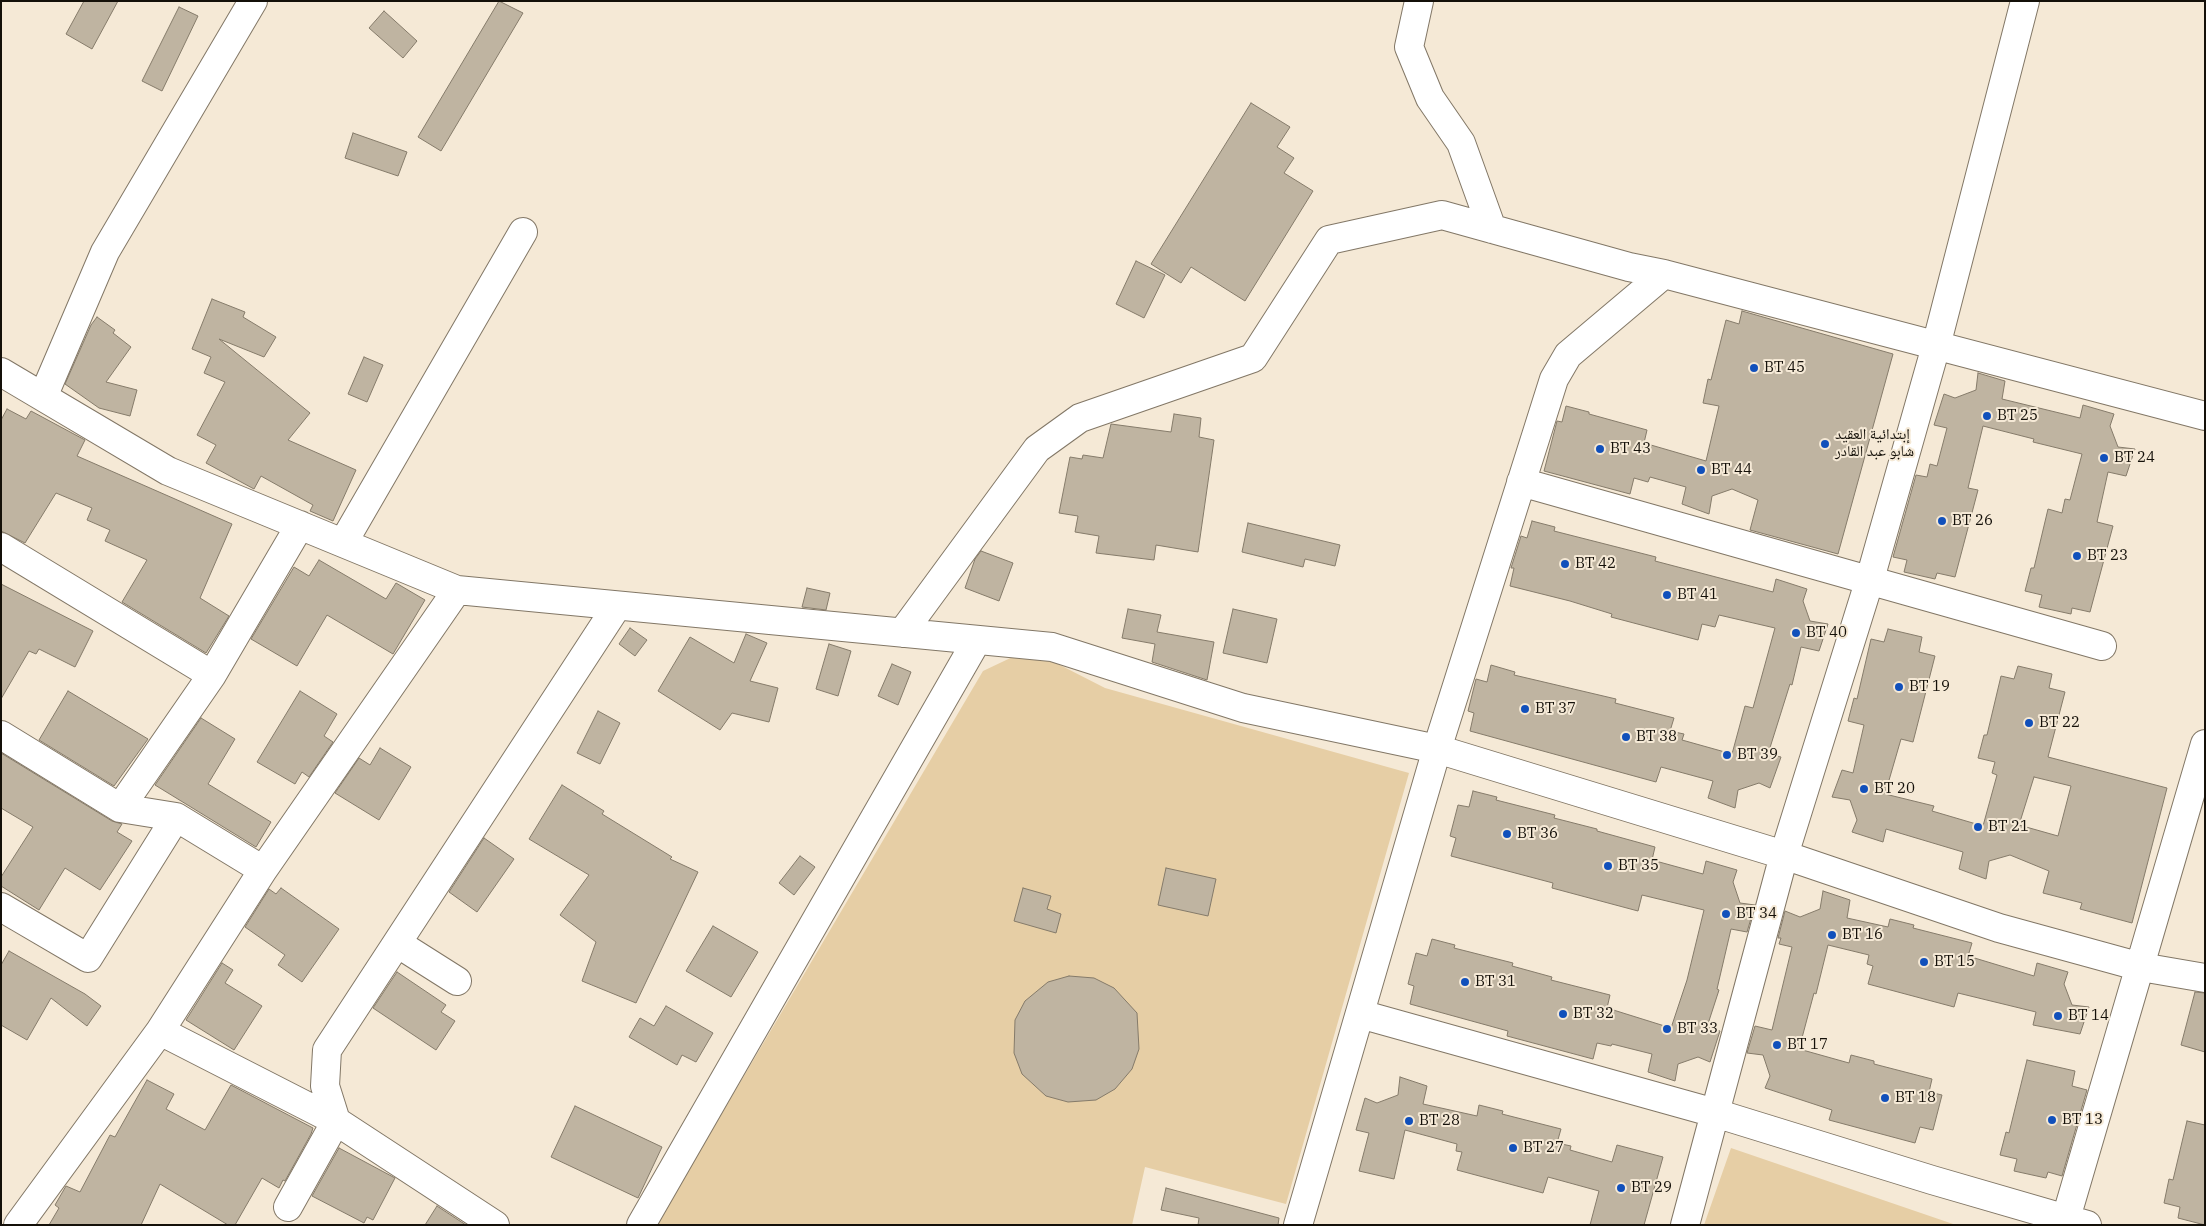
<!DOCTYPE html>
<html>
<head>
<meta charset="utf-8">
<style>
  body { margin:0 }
  #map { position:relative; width:2206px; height:1226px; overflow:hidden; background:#f5e9d6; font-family:"IBM Plex Serif",serif }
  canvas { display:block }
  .frame { position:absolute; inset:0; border:2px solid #141009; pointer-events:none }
</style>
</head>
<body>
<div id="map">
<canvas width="2206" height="1226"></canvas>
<div class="frame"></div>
</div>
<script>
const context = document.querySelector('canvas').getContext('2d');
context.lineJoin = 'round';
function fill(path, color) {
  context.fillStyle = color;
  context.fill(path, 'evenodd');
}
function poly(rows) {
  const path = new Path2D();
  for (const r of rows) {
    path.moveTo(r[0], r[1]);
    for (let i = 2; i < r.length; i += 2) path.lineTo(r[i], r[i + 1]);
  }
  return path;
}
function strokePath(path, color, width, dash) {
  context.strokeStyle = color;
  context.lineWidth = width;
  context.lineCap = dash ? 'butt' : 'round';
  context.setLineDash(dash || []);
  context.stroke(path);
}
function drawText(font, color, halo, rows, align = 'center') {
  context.font = font + ' "IBM Plex Serif","Noto Naskh Arabic",serif';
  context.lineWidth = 4;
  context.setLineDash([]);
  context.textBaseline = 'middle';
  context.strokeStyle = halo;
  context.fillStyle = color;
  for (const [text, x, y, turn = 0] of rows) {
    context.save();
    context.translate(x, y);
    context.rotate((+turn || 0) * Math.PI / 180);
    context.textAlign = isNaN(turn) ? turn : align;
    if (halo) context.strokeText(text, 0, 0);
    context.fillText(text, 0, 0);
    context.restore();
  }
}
fill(poly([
  [1021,653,1058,664,1105,688,1409,773,1286,1204,1145,1167,1132,1225,656,1225,983,671],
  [1731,1148,1956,1225,1704,1225]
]), '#e6cea5');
const building = poly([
  [84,1,118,1,92,49,66,34,84,1],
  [499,1,523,13,441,151,418,137,499,1],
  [179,7,198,16,162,91,142,81,179,7],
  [384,11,417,41,403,58,369,28,384,11],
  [1251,103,1290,127,1277,147,1294,158,1284,173,1313,191,1245,301,1191,267,1181,283,1151,264,1251,103],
  [353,133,407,152,398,176,345,158,353,133],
  [1136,261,1165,275,1144,318,1116,304,1136,261],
  [212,299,245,312,243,317,276,337,264,357,219,339,310,413,288,440,356,470,333,521,310,511,313,505,261,476,254,489,206,463,216,445,197,435,225,382,204,373,211,357,192,349,212,299],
  [1742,311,1893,354,1838,554,1750,530,1758,500,1732,489,1712,496,1709,514,1682,504,1686,487,1650,477,1648,482,1634,478,1630,494,1544,471,1557,421,1562,422,1566,406,1589,412,1589,414,1647,430,1644,443,1706,461,1719,406,1703,403,1708,379,1711,380,1726,320,1739,324,1742,311],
  [97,317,115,330,113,333,131,347,106,382,137,390,130,416,99,408,65,384,91,325,97,317],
  [364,357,383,365,367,402,348,394,364,357],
  [1978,373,2005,381,2002,399,2080,418,2083,405,2114,414,2110,426,2118,447,2135,449,2126,476,2108,472,2097,522,2113,526,2090,612,2072,608,2071,614,2039,607,2042,595,2025,591,2031,568,2034,568,2048,509,2062,513,2065,499,2070,500,2082,454,2033,442,2034,439,1983,426,1968,488,1978,490,1955,577,1937,573,1935,579,1904,572,1907,560,1893,557,1916,475,1927,477,1930,464,1937,466,1947,428,1934,425,1944,394,1955,398,1976,390,1978,373],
  [7,409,26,419,31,411,85,440,77,456,232,524,200,598,229,616,206,653,122,602,147,560,105,541,110,530,87,520,92,508,56,493,25,543,1,531,1,420,7,409],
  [1174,414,1201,418,1199,437,1214,440,1198,552,1156,545,1154,560,1096,553,1099,536,1075,532,1078,516,1059,513,1070,457,1082,459,1083,455,1103,458,1111,424,1171,432,1174,414],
  [1532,521,1555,527,1554,531,1656,557,1655,561,1773,592,1776,579,1807,589,1803,601,1810,621,1828,624,1819,651,1801,647,1792,685,1790,684,1768,754,1781,757,1770,788,1759,783,1738,790,1735,808,1708,798,1713,781,1661,767,1656,782,1470,731,1474,713,1468,711,1476,679,1487,682,1491,665,1515,672,1514,675,1616,699,1615,703,1674,718,1670,731,1684,734,1682,740,1732,754,1745,706,1753,708,1775,628,1719,615,1715,627,1702,624,1698,640,1611,617,1612,614,1570,601,1510,586,1514,568,1511,568,1521,536,1527,538,1532,521],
  [1248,523,1340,545,1335,566,1305,559,1303,567,1242,552,1248,523],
  [981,551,1013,563,999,601,965,588,975,559,981,551],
  [319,560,386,599,396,583,425,600,393,654,327,615,297,666,251,639,294,567,309,576,319,560],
  [1,584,93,631,75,667,39,649,36,654,29,651,1,699,1,584],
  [807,588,830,593,826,610,802,607,807,588],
  [1128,609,1161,615,1157,632,1214,642,1207,680,1152,662,1155,644,1122,638,1128,609],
  [1233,609,1277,619,1267,663,1223,653,1233,609],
  [630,628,647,640,635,656,619,644,630,628],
  [1888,629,1922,637,1919,652,1935,656,1913,742,1901,739,1885,794,1934,806,1932,811,1983,826,1997,775,1992,773,1995,762,1978,758,1984,735,1987,735,2001,676,2014,679,2018,666,2052,674,2049,688,2065,692,2048,757,2167,788,2132,923,2080,909,2082,903,2043,893,2049,871,2010,855,1989,861,1986,879,1959,869,1963,852,1886,829,1883,842,1852,832,1857,820,1850,800,1832,797,1842,770,1853,773,1864,725,1848,721,1854,698,1857,699,1871,639,1884,642,1888,629],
  [2034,777,2071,786,2058,836,2019,825,2034,777],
  [746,634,767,643,750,681,778,688,769,722,732,713,720,730,658,691,690,637,734,663,746,634],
  [829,644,851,651,838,696,816,689,829,644],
  [892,664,911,672,898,705,878,696,892,664],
  [68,691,148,739,114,786,39,740,68,691],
  [300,691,337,714,324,736,333,742,309,777,302,772,295,784,257,762,300,691],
  [598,711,620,723,600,764,577,753,598,711],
  [201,718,235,739,208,784,271,822,256,847,155,785,201,718],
  [380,748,411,767,379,820,335,793,359,758,370,765,380,748],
  [1,753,112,821,122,824,117,832,132,841,100,890,65,868,39,910,1,886,1,877,33,827,1,808,1,753],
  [562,785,604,811,602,814,672,857,670,859,698,872,636,1003,582,981,596,942,560,915,589,875,529,839,562,785],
  [1473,791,1497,797,1496,800,1555,815,1554,818,1597,829,1597,831,1655,847,1652,860,1703,874,1706,861,1737,870,1733,882,1740,903,1755,905,1747,932,1731,929,1717,989,1719,990,1707,1027,1720,1031,1710,1062,1698,1057,1678,1064,1675,1081,1648,1072,1652,1054,1612,1044,1611,1046,1597,1043,1593,1059,1507,1036,1508,1031,1410,1004,1414,986,1408,984,1416,953,1427,956,1432,939,1455,945,1454,948,1513,963,1512,966,1552,977,1551,980,1610,995,1607,1008,1671,1028,1687,980,1704,910,1642,895,1638,911,1552,888,1553,883,1451,856,1456,838,1450,836,1458,805,1469,807,1473,791],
  [484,838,514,859,477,912,449,892,484,838],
  [800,856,815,867,794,895,779,883,800,856],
  [1166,868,1216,879,1208,916,1158,905,1166,868],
  [281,888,339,929,302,982,278,965,285,955,245,927,269,889,276,894,281,888],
  [1023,888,1051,896,1047,909,1061,914,1056,933,1014,921,1023,888],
  [1823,891,1850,900,1847,918,1888,927,1890,919,1914,925,1913,928,1972,943,1968,956,2034,976,2037,963,2068,972,2064,984,2072,1005,2089,1007,2080,1034,2033,1025,2036,1012,1958,993,1954,1007,1868,984,1873,966,1867,964,1869,955,1828,945,1816,994,1814,993,1799,1049,1849,1063,1851,1055,1874,1061,1874,1064,1932,1079,1929,1092,1942,1095,1933,1130,1920,1127,1915,1143,1829,1120,1832,1110,1765,1088,1770,1076,1763,1055,1747,1053,1755,1026,1772,1030,1792,947,1779,944,1781,938,1778,938,1785,911,1800,917,1820,909,1823,891],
  [713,926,758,952,731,997,686,971,713,926],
  [9,951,85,994,101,1006,87,1026,51,998,27,1040,1,1025,1,965,9,951],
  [222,963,233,970,225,983,262,1006,234,1050,186,1020,222,963],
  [397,972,446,1005,441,1012,455,1021,436,1050,373,1008,397,972],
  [1069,976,1094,978,1114,988,1137,1013,1139,1049,1132,1069,1115,1089,1096,1100,1068,1102,1046,1096,1022,1074,1014,1053,1015,1020,1025,1001,1048,982,1069,976],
  [2195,992,2205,993,2205,1052,2181,1045,2195,992],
  [666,1006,713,1033,696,1062,682,1055,677,1065,629,1037,640,1018,654,1026,666,1006],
  [2027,1060,2075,1071,2072,1086,2087,1090,2062,1176,2048,1172,2046,1178,2014,1171,2017,1159,2000,1155,2006,1132,2009,1133,2027,1060],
  [1400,1077,1427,1086,1423,1104,1477,1116,1479,1105,1503,1111,1502,1114,1561,1129,1557,1143,1571,1146,1570,1150,1612,1162,1617,1145,1663,1157,1644,1225,1590,1225,1599,1191,1548,1177,1543,1193,1457,1170,1462,1152,1456,1151,1457,1144,1405,1130,1394,1179,1359,1171,1369,1133,1356,1130,1365,1098,1377,1103,1398,1095,1400,1077],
  [147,1080,174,1094,166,1109,205,1130,231,1085,313,1128,311,1134,285,1181,283,1180,279,1188,262,1178,235,1225,228,1225,160,1184,141,1225,49,1225,59,1208,55,1205,66,1186,80,1192,110,1135,115,1137,147,1080],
  [575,1106,662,1147,638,1198,551,1157,575,1106],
  [2187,1121,2205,1125,2205,1225,2178,1218,2180,1207,2164,1203,2169,1179,2173,1180,2187,1121],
  [339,1148,395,1178,373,1220,367,1217,364,1223,312,1196,339,1148],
  [1166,1188,1279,1218,1278,1225,1198,1225,1199,1218,1161,1210,1166,1188],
  [437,1206,466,1225,425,1225,437,1206]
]);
fill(building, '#bfb4a1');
strokePath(building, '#857b6a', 1);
const street = poly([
  [1419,1,1409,47,1430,98,1461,143,1492,229],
  [1,372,168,471,457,590,1052,647,1243,708,1437,749,1784,855,1999,928,2141,967,2205,978],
  [43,397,105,252,253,1],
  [1521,482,2102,646],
  [343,543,523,232],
  [1,547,212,675,120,808],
  [902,633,1037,449,1080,418,1253,358,1329,240,1442,215,1629,267,1664,274,2205,416],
  [212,675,300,525],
  [1,735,120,808,176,817,263,870,457,590],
  [1,907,88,958,176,817],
  [457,981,397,943,617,606],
  [1360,1014,1715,1113,1932,1180,2087,1225],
  [160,1031,263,870],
  [288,1207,336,1121,325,1086,327,1050,397,943],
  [18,1225,160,1031,336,1121,495,1225],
  [641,1225,977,640],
  [1298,1225,1437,749,1554,379,1568,355,1664,274],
  [1685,1225,1784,855,1870,579,1936,346,2025,1],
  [2064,1225,2205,744]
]);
strokePath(street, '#827766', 30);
strokePath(street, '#fff', 28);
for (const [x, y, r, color] of [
  [1754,368,5,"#1150bb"],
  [1987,416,5,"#1150bb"],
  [1825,444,5,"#1150bb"],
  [1600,449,5,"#1150bb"],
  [2104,458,5,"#1150bb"],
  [1701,470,5,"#1150bb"],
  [1942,521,5,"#1150bb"],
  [2077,556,5,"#1150bb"],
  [1565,564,5,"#1150bb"],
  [1667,595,5,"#1150bb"],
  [1796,633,5,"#1150bb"],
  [1899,687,5,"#1150bb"],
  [1525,709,5,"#1150bb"],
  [2029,723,5,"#1150bb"],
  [1626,737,5,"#1150bb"],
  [1727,755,5,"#1150bb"],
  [1864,789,5,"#1150bb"],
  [1978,827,5,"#1150bb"],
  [1507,834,5,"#1150bb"],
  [1608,866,5,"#1150bb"],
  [1726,914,5,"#1150bb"],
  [1832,935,5,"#1150bb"],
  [1924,962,5,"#1150bb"],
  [1465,982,5,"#1150bb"],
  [1563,1014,5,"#1150bb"],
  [2058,1016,5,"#1150bb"],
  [1667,1029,5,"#1150bb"],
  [1777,1045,5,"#1150bb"],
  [1885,1098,5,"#1150bb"],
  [2052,1120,5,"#1150bb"],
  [1409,1121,5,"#1150bb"],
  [1513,1148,5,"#1150bb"],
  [1621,1188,5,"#1150bb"]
]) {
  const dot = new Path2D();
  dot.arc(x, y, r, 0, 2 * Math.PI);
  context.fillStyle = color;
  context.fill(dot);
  strokePath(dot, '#f5e9d6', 2);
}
drawText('15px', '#141009', '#f5e9d6', [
  ["BT 45",1764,368],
  ["BT 25",1997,416],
  ["إبتدائية العقيد",1835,435],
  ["شابو عبد القادر",1835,452],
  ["BT 43",1610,449],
  ["BT 24",2114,458],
  ["BT 44",1711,470],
  ["BT 26",1952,521],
  ["BT 23",2087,556],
  ["BT 42",1575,564],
  ["BT 41",1677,595],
  ["BT 40",1806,633],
  ["BT 19",1909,687],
  ["BT 37",1535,709],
  ["BT 22",2039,723],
  ["BT 38",1636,737],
  ["BT 39",1737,755],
  ["BT 20",1874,789],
  ["BT 21",1988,827],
  ["BT 36",1517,834],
  ["BT 35",1618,866],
  ["BT 34",1736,914],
  ["BT 16",1842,935],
  ["BT 15",1934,962],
  ["BT 31",1475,982],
  ["BT 32",1573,1014],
  ["BT 14",2068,1016],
  ["BT 33",1677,1029],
  ["BT 17",1787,1045],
  ["BT 18",1895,1098],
  ["BT 13",2062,1120],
  ["BT 28",1419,1121],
  ["BT 27",1523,1148],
  ["BT 29",1631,1188]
], 'left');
</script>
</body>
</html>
